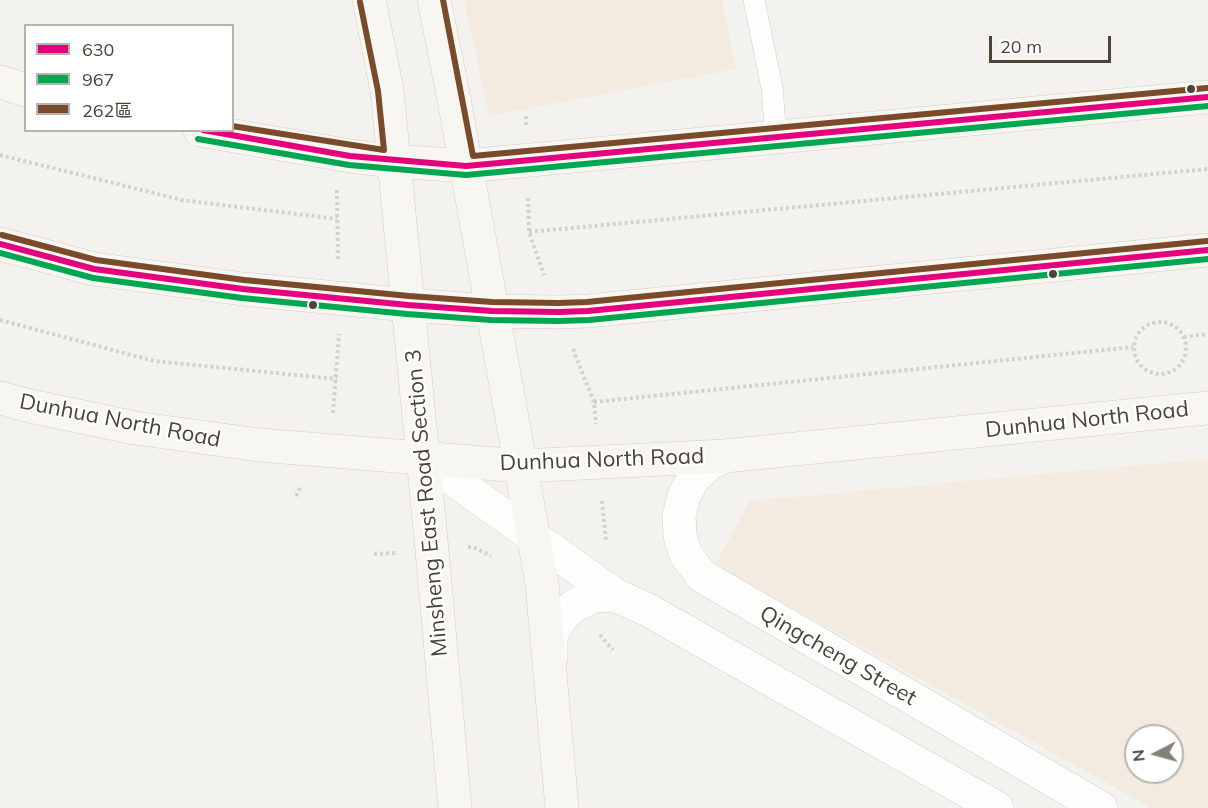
<!DOCTYPE html>
<html>
<head>
<meta charset="utf-8">
<style>
  body { margin:0 }
  #map { position:relative; width:1208px; height:808px; overflow:hidden; background:#f4f2ee; font-family:Mulish,"Noto Sans TC",sans-serif }
  canvas { display:block }
  .legend { position:absolute; left:24px; top:24px; width:210px; height:108px; box-sizing:border-box; background:#fff; border:2px solid #b7b4b0; margin:0; padding:8px 10px; list-style:none; font-size:18px; color:#4b4439 }
  .legend li { display:flex; align-items:center; gap:12px; height:30px }
  .legend b { width:30px; border:2px solid #b7b4b0 }
  .north { position:absolute; left:1124px; top:724px; width:60px; height:60px; box-sizing:border-box; background:#fff; border:2px solid #b7b4b0; border-radius:50%; rotate:264deg; font-size:16px; font-weight:700; line-height:24px; text-align:center; color:#4b4439 }
  .north::after { content:''; display:block; margin:auto; width:21px; height:27px; background:#868178; clip-path:polygon(50% 0,100% 100%,50% 72%,0 100%) }
  .scale { position:absolute; left:989px; top:36px; width:122px; height:27px; box-sizing:border-box; border:3px solid #4b4439; border-top:0; padding-left:8px; font-size:18px; line-height:21px; white-space:nowrap; color:#4b4439; -webkit-text-stroke:4px #fff; paint-order:stroke }
</style>
</head>
<body>
<div id="map">
<canvas width="1208" height="808"></canvas>
<ul class="legend">
<li><b style="height:8px;background:#e5007d"></b>630</li>
<li><b style="height:8px;background:#00a651"></b>967</li>
<li><b style="height:8px;background:#7a4b2a"></b>262區</li>
</ul>
<div class="north">N</div>
<div class="scale">20 m</div>
</div>
<script>
const context = document.querySelector('canvas').getContext('2d');
context.lineJoin = 'round';
function fill(path, color) {
  context.fillStyle = color;
  context.fill(path, 'evenodd');
}
function poly(rows) {
  const path = new Path2D();
  for (const r of rows) {
    if (r.length === 3) {
      path.moveTo(r[0] + r[2], r[1]);
      path.arc(r[0], r[1], r[2], 0, 2 * Math.PI);
      continue;
    }
    path.moveTo(r[0], r[1]);
    for (let i = 2; i < r.length; i += 2) path.lineTo(r[i], r[i + 1]);
  }
  return path;
}
function strokePath(path, color, width, dash) {
  context.strokeStyle = color;
  context.lineWidth = width;
  context.lineCap = dash ? 'butt' : 'round';
  context.setLineDash(dash || []);
  context.stroke(path);
}
function drawText(font, color, halo, rows, align = 'center') {
  context.font = font + ' Mulish,sans-serif';
  context.lineWidth = 4.5;
  context.setLineDash([]);
  context.textBaseline = 'middle';
  context.strokeStyle = halo;
  context.fillStyle = color;
  for (const [text, x, y, turn = 0] of rows) {
    context.save();
    context.translate(x, y);
    context.rotate((+turn || 0) * Math.PI / 180);
    context.textAlign = isNaN(turn) ? turn : align;
    if (halo) context.strokeText(text, 0, 0);
    context.fillText(text, 0, 0);
    context.restore();
  }
}
fill(poly([
  [464,0,722,0,736,69,489,116],
  [1208,459,1208,808,1152,808,715,565,750,501],
  [1136,736,1172,736,1172,772,1136,772]
]), '#f3ebdf');
const lane = poly([
  [754,0,772,88,776,137]
]);
const street = poly([
  [725,456,707,465,693,479,684,496,679,516,680,536,686,555,702,576,1101,808],
  [423,458,615,595],
  [551,657,551,635,561,618,575,605,594,596,615,595,648,610,997,808]
]);
const secondary = poly([
  [369,0,387,90,432,550,455,808],
  [434,0,453,94,542,583,562,808],
  [0,82,26,90],
  [200,130,350,156,394,161,466,166,1208,97],
  [0,244,94,269,243,289,408,305,492,311,559,312,588,311,1208,250],
  [0,398,30,406,135,428,259,445,521,466,725,456,1208,408]
]);
strokePath(lane, '#d2d0cb', 22);
strokePath(street, '#d2d0cb', 34);
strokePath(secondary, '#d3cfc5', 34);
strokePath(poly([
  [526,116,526,125],
  [0,155,182,200,337,219],
  [337,190,338,261],
  [528,198,529,232,544,275],
  [529,232,1208,169],
  [0,320,154,361,337,379],
  [1160,348,26],
  [1184,337,1208,334],
  [573,349,594,402,596,424],
  [594,402,1133,347],
  [333,413,339,334],
  [296,496,301,486],
  [602,501,606,541],
  [468,547,473,547,491,556],
  [374,554,395,553],
  [600,635,613,650]
]), '#d3d2cc', 4, [3, 3]);
strokePath(lane, '#fdfdfc', 21);
strokePath(street, '#fdfdfc', 33);
strokePath(secondary, '#f7f6f1', 33);
strokePath(poly([
  [203,130,350,156,466,166,1208,97],
  [0,244,94,269,243,289,408,305,492,311,559,312,588,311,1208,250]
]), '#e5007d', 6);
strokePath(poly([
  [198,139,349,165,466,175,1208,106],
  [0,253,93,278,242,298,407,314,491,320,559,321,589,320,1208,259]
]), '#00a651', 6);
strokePath(poly([
  [443,0,473,156,1207,88],
  [232,126,384,150,378,91,360,2],
  [2,235,96,260,244,280,409,296,492,302,559,303,587,302,1207,241]
]), '#7a4b2a', 6);
for (const [x, y, r, color] of [
  [1191,89,5,"#4b4439"],
  [1053,274,5,"#4b4439"],
  [313,305,5,"#4b4439"]
]) {
  const dot = new Path2D();
  dot.arc(x, y, r, 0, 2 * Math.PI);
  context.fillStyle = color;
  context.fill(dot);
  strokePath(dot, '#fff', 2);
}
drawText('22px', '#4b4439', '#fff', [
  ["Dunhua North Road",1087,420,-6],
  ["Dunhua North Road",120,421,11],
  ["Dunhua North Road",602,460,-2],
  ["Minsheng East Road Section 3",427,503,-95],
  ["Qingcheng Street",838,656,30]
]);
</script>
</body>
</html>
